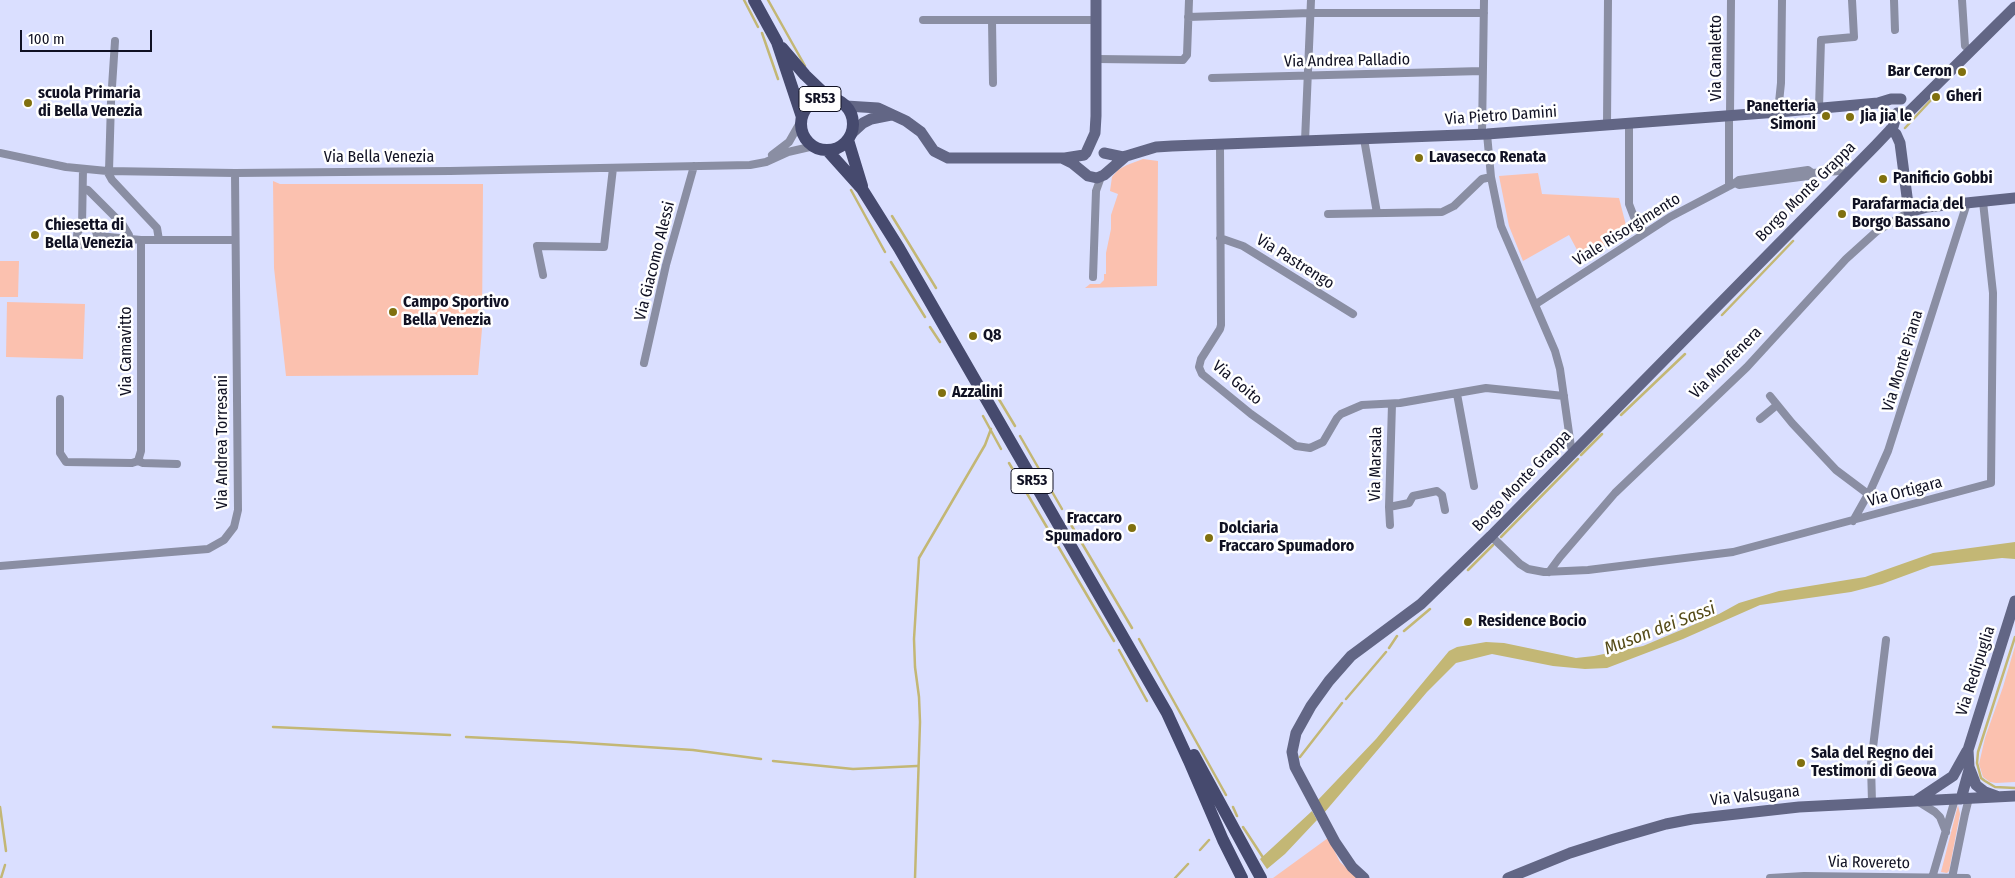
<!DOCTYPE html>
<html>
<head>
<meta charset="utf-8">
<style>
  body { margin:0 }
  #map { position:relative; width:2015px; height:878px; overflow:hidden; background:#dadfff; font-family:"Fira Sans Condensed",sans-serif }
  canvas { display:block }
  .scale { position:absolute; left:20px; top:30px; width:132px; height:22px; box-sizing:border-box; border:2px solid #101123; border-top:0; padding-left:6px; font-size:15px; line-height:18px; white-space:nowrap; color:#101123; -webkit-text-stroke:4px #fff; paint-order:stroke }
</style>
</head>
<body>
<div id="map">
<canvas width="2015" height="878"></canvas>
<div class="scale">100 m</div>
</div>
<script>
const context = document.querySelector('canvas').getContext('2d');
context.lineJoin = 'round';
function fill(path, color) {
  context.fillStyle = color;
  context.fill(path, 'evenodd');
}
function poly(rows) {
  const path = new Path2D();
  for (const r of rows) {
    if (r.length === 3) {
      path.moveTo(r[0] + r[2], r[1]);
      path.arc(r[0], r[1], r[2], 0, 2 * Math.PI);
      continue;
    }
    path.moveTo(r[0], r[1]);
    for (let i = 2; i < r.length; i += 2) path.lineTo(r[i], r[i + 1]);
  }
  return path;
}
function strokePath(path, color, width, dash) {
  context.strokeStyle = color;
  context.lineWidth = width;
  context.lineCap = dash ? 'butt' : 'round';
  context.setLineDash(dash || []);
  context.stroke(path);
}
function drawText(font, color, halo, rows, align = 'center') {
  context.font = font + ' "Fira Sans Condensed",sans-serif';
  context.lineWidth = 5;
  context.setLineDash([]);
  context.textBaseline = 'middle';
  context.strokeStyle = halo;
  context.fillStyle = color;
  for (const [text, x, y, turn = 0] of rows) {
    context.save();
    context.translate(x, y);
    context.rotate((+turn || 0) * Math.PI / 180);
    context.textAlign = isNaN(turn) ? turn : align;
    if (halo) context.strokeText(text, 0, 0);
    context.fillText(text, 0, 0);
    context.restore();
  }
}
fill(poly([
  [1143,159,1158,161,1157,286,1085,288,1090,284,1100,284,1104,280,1104,274,1106,274,1106,253,1111,229,1111,215,1118,194,1110,191,1112,177,1118,170,1127,165],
  [1538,173,1542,194,1619,198,1627,229,1626,233,1582,259,1569,235,1523,261,1509,226,1499,176],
  [273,181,280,184,483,184,482,329,478,375,286,376,274,268],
  [0,261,19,261,18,297,0,297],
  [7,302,85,304,83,359,6,357],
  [2015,646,2015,782,1996,783,1990,782,1983,777,1979,764,1985,738,2003,687],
  [1958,805,1960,814,1949,871,1947,873,1941,872],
  [1328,838,1340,862,1357,878,1273,878]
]), '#fbc1af');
fill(poly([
  [2015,542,2015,559,2002,558,1931,566,1882,584,1851,592,1760,605,1683,639,1607,668,1585,669,1553,666,1492,654,1456,663,1427,692,1324,813,1317,801,1376,739,1449,651,1457,647,1486,642,1504,643,1576,658,1594,656,1643,646,1719,614,1739,603,1779,591,1865,577,1933,553],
  [1312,811,1317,820,1285,854,1267,869,1260,859]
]), '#c3b775');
strokePath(poly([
  [744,0,758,27],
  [768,0,805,66],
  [762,33,778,79],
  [1905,128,1932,99],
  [851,190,885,252],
  [892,216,936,288],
  [891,262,925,317],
  [1722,315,1793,241],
  [930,327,940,342],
  [991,386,1015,426],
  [1621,415,1685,354],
  [983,416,1001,449],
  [1020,436,1062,509],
  [1581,455,1602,434],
  [1009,463,1114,641],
  [1070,523,1132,628],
  [1501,537,1578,459],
  [1468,570,1493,545],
  [1404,631,1430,609],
  [2015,637,1978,752,1977,763,1981,778,1985,781,1995,787,2015,788],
  [1139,639,1226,795],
  [1389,648,1397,636],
  [1119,650,1147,701],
  [1346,699,1386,652],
  [273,727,450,735],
  [466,737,569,742,693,750,761,759],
  [1300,757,1342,703],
  [773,761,853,769,917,766],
  [0,807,6,851],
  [1233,807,1237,816],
  [1243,827,1264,859],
  [1200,850,1209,840],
  [1,878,5,865],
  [915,878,920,722,919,697,915,667,914,639,919,558,985,445,991,429],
  [1175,878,1188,864]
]), '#c3b775', 2.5);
strokePath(poly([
  [1894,0,1895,30],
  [1962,0,1965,46,1970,50],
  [1188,17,1310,13,1484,13],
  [923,20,1096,20],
  [992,21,993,83],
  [1097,59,1183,60,1187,55,1189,0],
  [1212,78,1482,71],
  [1819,108,1821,40,1854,37,1852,0],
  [1778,112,1781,83,1782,0],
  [1730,115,1731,0],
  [1629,123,1629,204,1634,217,1645,233],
  [1607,124,1608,0],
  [1482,134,1484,0],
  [1487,134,1491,177,1501,226,1555,351,1560,369,1571,447,1574,452],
  [1364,139,1377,213],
  [1305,141,1311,0],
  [1220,145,1221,325,1220,329,1201,359,1199,367,1202,374,1251,414,1296,446,1310,448,1323,442,1337,418,1341,414,1362,405,1400,403,1486,388,1564,396],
  [0,153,66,167,107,171,235,173,450,171,750,165,766,162,788,152,814,146],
  [772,155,789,142,801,121],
  [107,171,112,180,157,228,159,240],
  [109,171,111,102,115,41],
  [1735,183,1739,185,1808,176,1812,173,1840,171,1844,170,1847,173],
  [1729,186,1729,115],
  [83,189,88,190,123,225,129,235,129,239],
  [1328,214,1442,212,1454,206,1482,179,1491,177],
  [87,236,10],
  [82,227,83,169],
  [98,236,141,240,235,240],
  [1220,238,1243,246,1353,314],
  [543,275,537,246,604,247,613,168],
  [1093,277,1096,191,1101,177],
  [1536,304,1670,217,1735,183,1739,180,1808,170,1812,173],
  [644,363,666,265,694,166],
  [1457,394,1474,486],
  [1770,396,1792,423,1836,470,1868,494],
  [60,399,60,453,66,462,132,463,138,461,141,451,141,240],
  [1760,419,1777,405],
  [138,461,143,463,177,464],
  [1389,507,1409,503,1413,496,1437,491,1442,495,1445,510],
  [1853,521,1871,489,1888,451,1967,203],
  [1390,525,1389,507,1392,404],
  [1491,536,1520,564,1528,569,1544,572,1588,570,1733,552,1991,483,1993,293,1983,202],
  [0,566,208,549,224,540,234,527,238,510,235,173],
  [1549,572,1560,557,1615,493,1747,367,1846,259,1877,231,1909,212],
  [1919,802,1935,812,1940,817,1946,832],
  [1872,803,1871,764,1886,640],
  [1770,878,1804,876,1967,878],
  [1932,878,1955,799],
  [1952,878,1965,814,1969,798]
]), '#8a8ea3', 8);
strokePath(poly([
  [846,106,878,108,906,121,921,132,934,151,948,158,1065,158,1084,155],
  [1909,112,2015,7],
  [1890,130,1896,134,1900,143,1909,212,1927,207,2015,198],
  [851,134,863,123,871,119,891,115],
  [1086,153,1095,133,1096,116,1096,0],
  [1104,153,1123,157,1156,147,1172,146,1487,134,1778,112,1878,103,1891,99,1901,99],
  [1062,158,1072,163,1088,176,1097,178,1104,175,1126,156],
  [1996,796,1985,792,1976,785,1969,767,1968,750,2015,601],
  [1961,799,1969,770],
  [1917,800,1953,776,1967,751],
  [1364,878,1352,867,1335,842,1295,767,1292,752,1296,733,1311,706,1329,681,1351,656,1421,604,1491,536,1876,145,1893,127,1897,113],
  [1508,878,1570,853,1614,839,1666,824,1692,819,1799,807,2015,796]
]), '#626685', 11);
strokePath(poly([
  [754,0,777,42,802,117],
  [782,48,805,75,828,97],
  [827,124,26],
  [848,140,862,186],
  [827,150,862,189,899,248,1167,713,1189,761,1223,840,1242,878],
  [1194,755,1261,878]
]), '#464a6e', 12);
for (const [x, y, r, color] of [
  [1962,72,5,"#80700f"],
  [1936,97,5,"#80700f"],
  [28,103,5,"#80700f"],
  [1826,116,5,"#80700f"],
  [1850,117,5,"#80700f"],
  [1419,158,5,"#80700f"],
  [1883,179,5,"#80700f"],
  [1842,214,5,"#80700f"],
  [35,235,5,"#80700f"],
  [393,312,5,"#80700f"],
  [973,336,5,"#80700f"],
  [942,393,5,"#80700f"],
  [1132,528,5,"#80700f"],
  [1209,538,5,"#80700f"],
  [1468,622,5,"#80700f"],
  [1801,763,5,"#80700f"]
]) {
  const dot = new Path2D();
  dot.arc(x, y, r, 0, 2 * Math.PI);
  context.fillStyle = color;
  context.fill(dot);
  strokePath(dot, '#fff', 2);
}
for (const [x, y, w] of [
  [820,99,42],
  [1032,481,42]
]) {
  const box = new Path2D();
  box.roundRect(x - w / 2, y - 12.5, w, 25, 4);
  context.fillStyle = '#fff';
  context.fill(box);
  strokePath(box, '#101123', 1);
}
drawText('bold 15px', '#101123', null, [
  ["SR53",820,99],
  ["SR53",1032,481]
]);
drawText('16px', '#101123', '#fff', [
  ["Via Canaletto",1717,58,-90],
  ["Via Andrea Palladio",1347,61,-1],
  ["Via Pietro Damini",1501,116,-4],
  ["Via Bella Venezia",379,158],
  ["Borgo Monte Grappa",1806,192,-45],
  ["Viale Risorgimento",1627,230,-32],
  ["Via Giacomo Alessi",655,261,-76],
  ["Via Pastrengo",1295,262,32],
  ["Via Camavitto",127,351,-90],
  ["Via Monte Piana",1903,361,-73],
  ["Via Monfenera",1726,363,-45],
  ["Via Goito",1237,383,40],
  ["Via Andrea Torresani",223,442,-90],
  ["Via Marsala",1376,464,-89],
  ["Borgo Monte Grappa",1522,481,-46],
  ["Via Ortigara",1905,492,-15],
  ["Via Redipuglia",1976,671,-72],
  ["Via Valsugana",1755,796,-6],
  ["Via Rovereto",1869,863,1]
]);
drawText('bold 16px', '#101123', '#fff', [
  ["Bar Ceron",1952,72,"right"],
  ["scuola Primaria",38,94],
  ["di Bella Venezia",38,112],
  ["Gheri",1946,97],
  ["Panetteria",1816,107,"right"],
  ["Simoni",1816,125,"right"],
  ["Jia jia le",1860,117],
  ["Lavasecco Renata",1429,158],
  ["Panificio Gobbi",1893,179],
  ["Parafarmacia del",1852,205],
  ["Borgo Bassano",1852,223],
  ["Chiesetta di",45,226],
  ["Bella Venezia",45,244],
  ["Campo Sportivo",403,303],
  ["Bella Venezia",403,321],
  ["Q8",983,336],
  ["Azzalini",952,393],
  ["Fraccaro",1122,519,"right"],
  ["Spumadoro",1122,537,"right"],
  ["Dolciaria",1219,529],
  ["Fraccaro Spumadoro",1219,547],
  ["Residence Bocio",1478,622],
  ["Sala del Regno dei",1811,754],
  ["Testimoni di Geova",1811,772]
], 'left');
drawText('italic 18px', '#544a17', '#fff', [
  ["Muson dei Sassi",1660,629,-21]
]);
</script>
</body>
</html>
